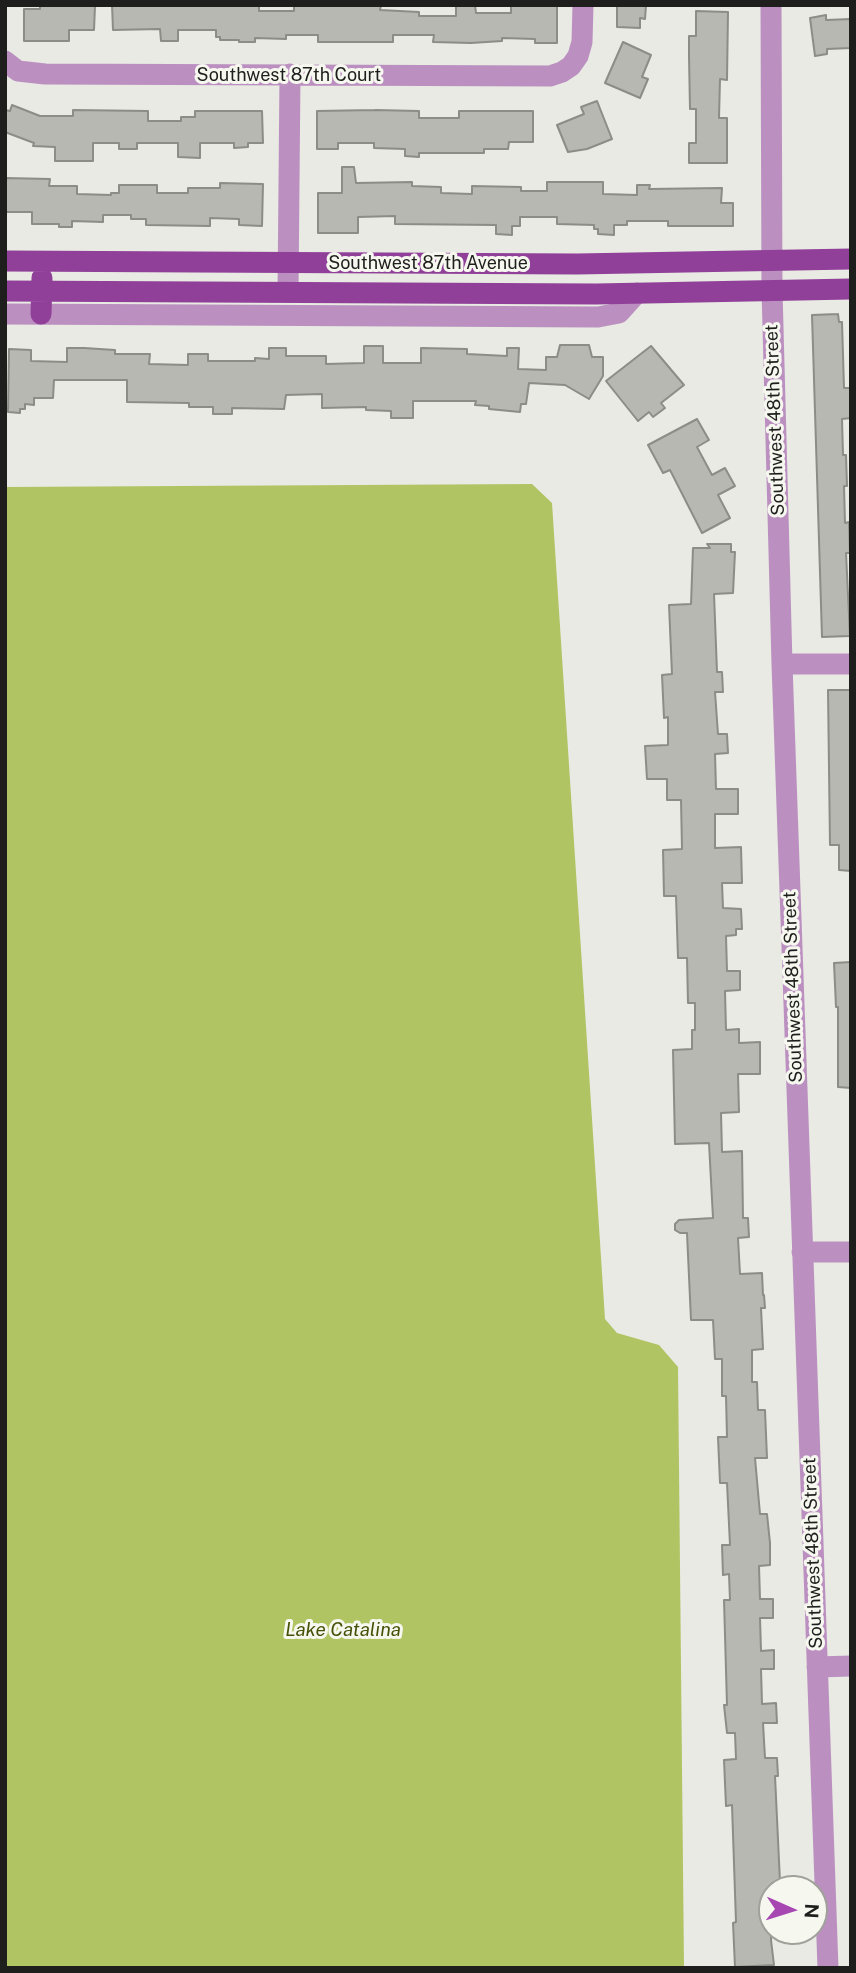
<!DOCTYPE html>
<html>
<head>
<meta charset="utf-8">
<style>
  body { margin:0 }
  #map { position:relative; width:856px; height:1973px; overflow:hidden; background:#e8eae3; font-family:"Public Sans",sans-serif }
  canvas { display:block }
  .frame { position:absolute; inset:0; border:7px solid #1e1f1c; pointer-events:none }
  .north { position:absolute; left:758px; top:1875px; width:70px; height:70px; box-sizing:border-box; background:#f6f8f0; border:2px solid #a0a19b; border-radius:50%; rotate:93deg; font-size:19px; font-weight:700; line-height:28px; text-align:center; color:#1e1f1c }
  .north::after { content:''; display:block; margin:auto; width:24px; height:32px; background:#a748b2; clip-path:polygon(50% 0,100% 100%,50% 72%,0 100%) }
</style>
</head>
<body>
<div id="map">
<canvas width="856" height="1973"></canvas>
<div class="frame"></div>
<div class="north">N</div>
</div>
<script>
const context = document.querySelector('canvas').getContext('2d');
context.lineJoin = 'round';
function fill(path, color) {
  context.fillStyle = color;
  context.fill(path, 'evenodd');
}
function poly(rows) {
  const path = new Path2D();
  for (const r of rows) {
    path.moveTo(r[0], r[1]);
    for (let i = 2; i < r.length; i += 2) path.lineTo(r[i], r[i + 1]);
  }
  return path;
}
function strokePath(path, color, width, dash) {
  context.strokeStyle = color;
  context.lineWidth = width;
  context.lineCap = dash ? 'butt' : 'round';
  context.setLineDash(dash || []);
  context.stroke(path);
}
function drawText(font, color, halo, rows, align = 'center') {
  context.font = font + ' "Public Sans",sans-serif';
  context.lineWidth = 6;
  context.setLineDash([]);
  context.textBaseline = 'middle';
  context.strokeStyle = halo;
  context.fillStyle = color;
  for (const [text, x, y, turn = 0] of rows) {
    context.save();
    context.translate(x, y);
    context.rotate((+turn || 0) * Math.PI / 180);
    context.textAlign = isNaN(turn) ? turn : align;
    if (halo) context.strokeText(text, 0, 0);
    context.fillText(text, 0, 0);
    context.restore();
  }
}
fill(poly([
  [532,484,552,503,605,1319,617,1333,659,1345,678,1367,684,1968,5,1968,5,487]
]), '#b0c464');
const building = poly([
  [40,5,95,6,94,30,69,30,69,41,24,41,24,9,40,9,40,5],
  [112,5,259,5,259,11,294,11,294,5,381,5,380,10,419,12,419,16,456,16,456,5,475,5,476,13,511,13,511,5,557,6,557,43,535,43,535,39,502,38,502,41,471,43,433,42,434,35,393,35,393,42,318,42,318,35,286,35,286,39,255,38,255,42,239,42,239,40,220,40,220,37,216,37,216,30,178,30,178,41,161,41,160,29,113,30,112,5],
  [617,5,646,5,645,19,640,18,640,28,617,27,617,5],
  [696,11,728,12,727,80,720,79,719,118,727,118,727,163,689,163,689,143,696,143,696,109,690,109,689,56,689,36,696,36,696,11],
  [826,15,826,20,851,19,851,48,827,49,827,54,815,56,810,18,826,15],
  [623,42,651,55,642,77,648,79,640,98,605,83,623,42],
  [597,101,612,139,587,149,568,152,557,125,584,114,581,107,597,101],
  [12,105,40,116,73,116,73,110,148,111,148,121,181,121,181,117,195,117,195,111,262,111,263,143,248,143,248,147,234,148,234,143,200,143,200,158,178,157,178,143,137,143,137,149,119,149,119,143,93,143,93,161,55,161,55,147,33,146,34,143,5,132,5,110,10,111,12,105],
  [375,110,419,111,419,118,459,118,459,111,533,111,533,142,509,142,508,149,484,149,484,153,419,153,419,157,405,156,405,149,374,148,374,143,338,143,338,149,317,149,317,111,375,110],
  [342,167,354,167,356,183,412,182,412,186,441,187,441,193,472,194,472,186,521,187,521,191,547,191,547,182,603,182,603,194,637,195,637,185,650,185,649,189,722,188,721,203,733,203,733,226,668,226,668,221,627,221,627,225,614,225,614,235,598,234,598,229,594,229,594,225,557,224,557,217,520,217,520,226,512,226,512,235,496,234,496,225,395,224,395,216,358,217,358,233,318,233,318,193,342,193,342,167],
  [5,178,50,179,49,186,77,186,77,194,111,195,111,193,119,193,119,185,157,185,157,193,188,193,188,188,220,188,220,183,263,184,262,226,239,225,239,219,210,218,210,226,146,225,146,219,131,219,131,215,103,215,103,222,72,221,72,227,59,227,59,224,32,224,32,212,5,212,5,178],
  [838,314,839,322,842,322,844,388,851,388,851,418,842,419,843,455,846,455,847,486,844,486,845,523,849,522,850,553,846,553,850,636,822,637,812,315,838,314],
  [560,345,589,345,592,357,603,357,603,376,589,399,565,385,529,383,526,404,521,404,520,412,489,409,489,406,475,405,476,401,413,401,413,418,391,418,391,411,366,410,366,407,322,408,322,394,286,395,284,409,232,408,232,414,213,414,213,407,189,407,189,403,127,402,127,380,54,380,53,398,34,398,34,405,25,404,25,409,20,409,20,413,8,412,9,349,31,350,31,361,67,362,67,348,84,348,115,350,115,354,150,354,149,364,188,365,188,354,208,354,208,361,255,361,255,358,269,359,269,348,286,348,286,356,326,356,326,364,364,363,364,346,383,346,383,363,421,363,421,348,467,349,467,354,507,356,507,348,519,348,518,369,546,370,546,357,557,357,560,345],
  [651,346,684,385,661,403,665,408,653,417,649,412,638,421,606,381,651,346],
  [697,419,709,440,697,447,712,475,725,468,735,486,718,495,730,518,702,533,670,470,663,473,648,445,697,419],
  [707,544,731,544,731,552,735,552,733,593,714,594,717,672,722,672,723,692,715,692,718,734,727,734,728,753,715,754,716,789,738,789,738,814,715,814,715,848,741,847,742,883,722,883,723,908,741,909,742,929,736,929,736,935,726,936,727,971,740,971,740,990,725,991,726,1030,739,1029,739,1043,760,1042,760,1074,738,1074,739,1112,721,1113,722,1152,742,1151,743,1218,748,1218,749,1237,738,1238,740,1274,762,1273,763,1295,764,1295,765,1308,761,1308,763,1349,752,1350,752,1382,757,1382,758,1410,765,1410,767,1458,755,1458,760,1514,767,1514,770,1543,770,1565,759,1566,760,1599,773,1599,773,1618,760,1618,761,1651,774,1650,774,1669,761,1669,762,1704,776,1703,777,1723,763,1723,765,1758,777,1758,778,1776,775,1776,780,1882,772,1883,771,1940,774,1965,735,1967,733,1923,736,1922,732,1805,726,1806,724,1760,736,1759,735,1733,727,1733,724,1705,727,1705,724,1600,730,1600,729,1574,723,1575,722,1545,730,1545,727,1483,720,1483,718,1437,727,1437,726,1396,722,1396,722,1359,715,1359,713,1320,691,1320,687,1233,680,1233,675,1230,675,1224,679,1220,713,1218,709,1143,675,1144,673,1050,692,1049,692,1030,695,1030,695,1003,688,1003,687,958,678,958,676,896,664,896,663,850,682,849,681,800,667,800,667,779,647,779,645,746,668,745,668,717,664,718,662,675,672,674,669,605,691,604,693,548,710,548,707,544],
  [828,690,851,690,851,871,839,870,839,845,830,845,828,690],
  [851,962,851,1088,838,1087,838,1007,836,1007,834,963,851,962]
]);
fill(building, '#b6b8b1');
strokePath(building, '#8b8d86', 2);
strokePath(poly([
  [771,5,772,290,782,664,828,1968],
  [5,61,18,71,45,74,550,76,562,72,571,66,578,56,582,42,583,5],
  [288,292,290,74],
  [5,314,598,317,619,313,637,293],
  [782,664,851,664],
  [802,1252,851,1252],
  [817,1667,851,1666]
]), '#bb90c0', 21);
strokePath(poly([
  [5,261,577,264,851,259],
  [5,291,596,294,851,289],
  [41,314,42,278]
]), '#904099', 21);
drawText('18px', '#1e1f1c', '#f6f8f0', [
  ["Southwest 87th Court",289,75],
  ["Southwest 87th Avenue",428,263],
  ["Southwest 48th Street",775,420,-92],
  ["Southwest 48th Street",793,987,-92],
  ["Southwest 48th Street",813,1553,-92]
]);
drawText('italic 19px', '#465108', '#f6f8f0', [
  ["Lake Catalina",343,1630]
]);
</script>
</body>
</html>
